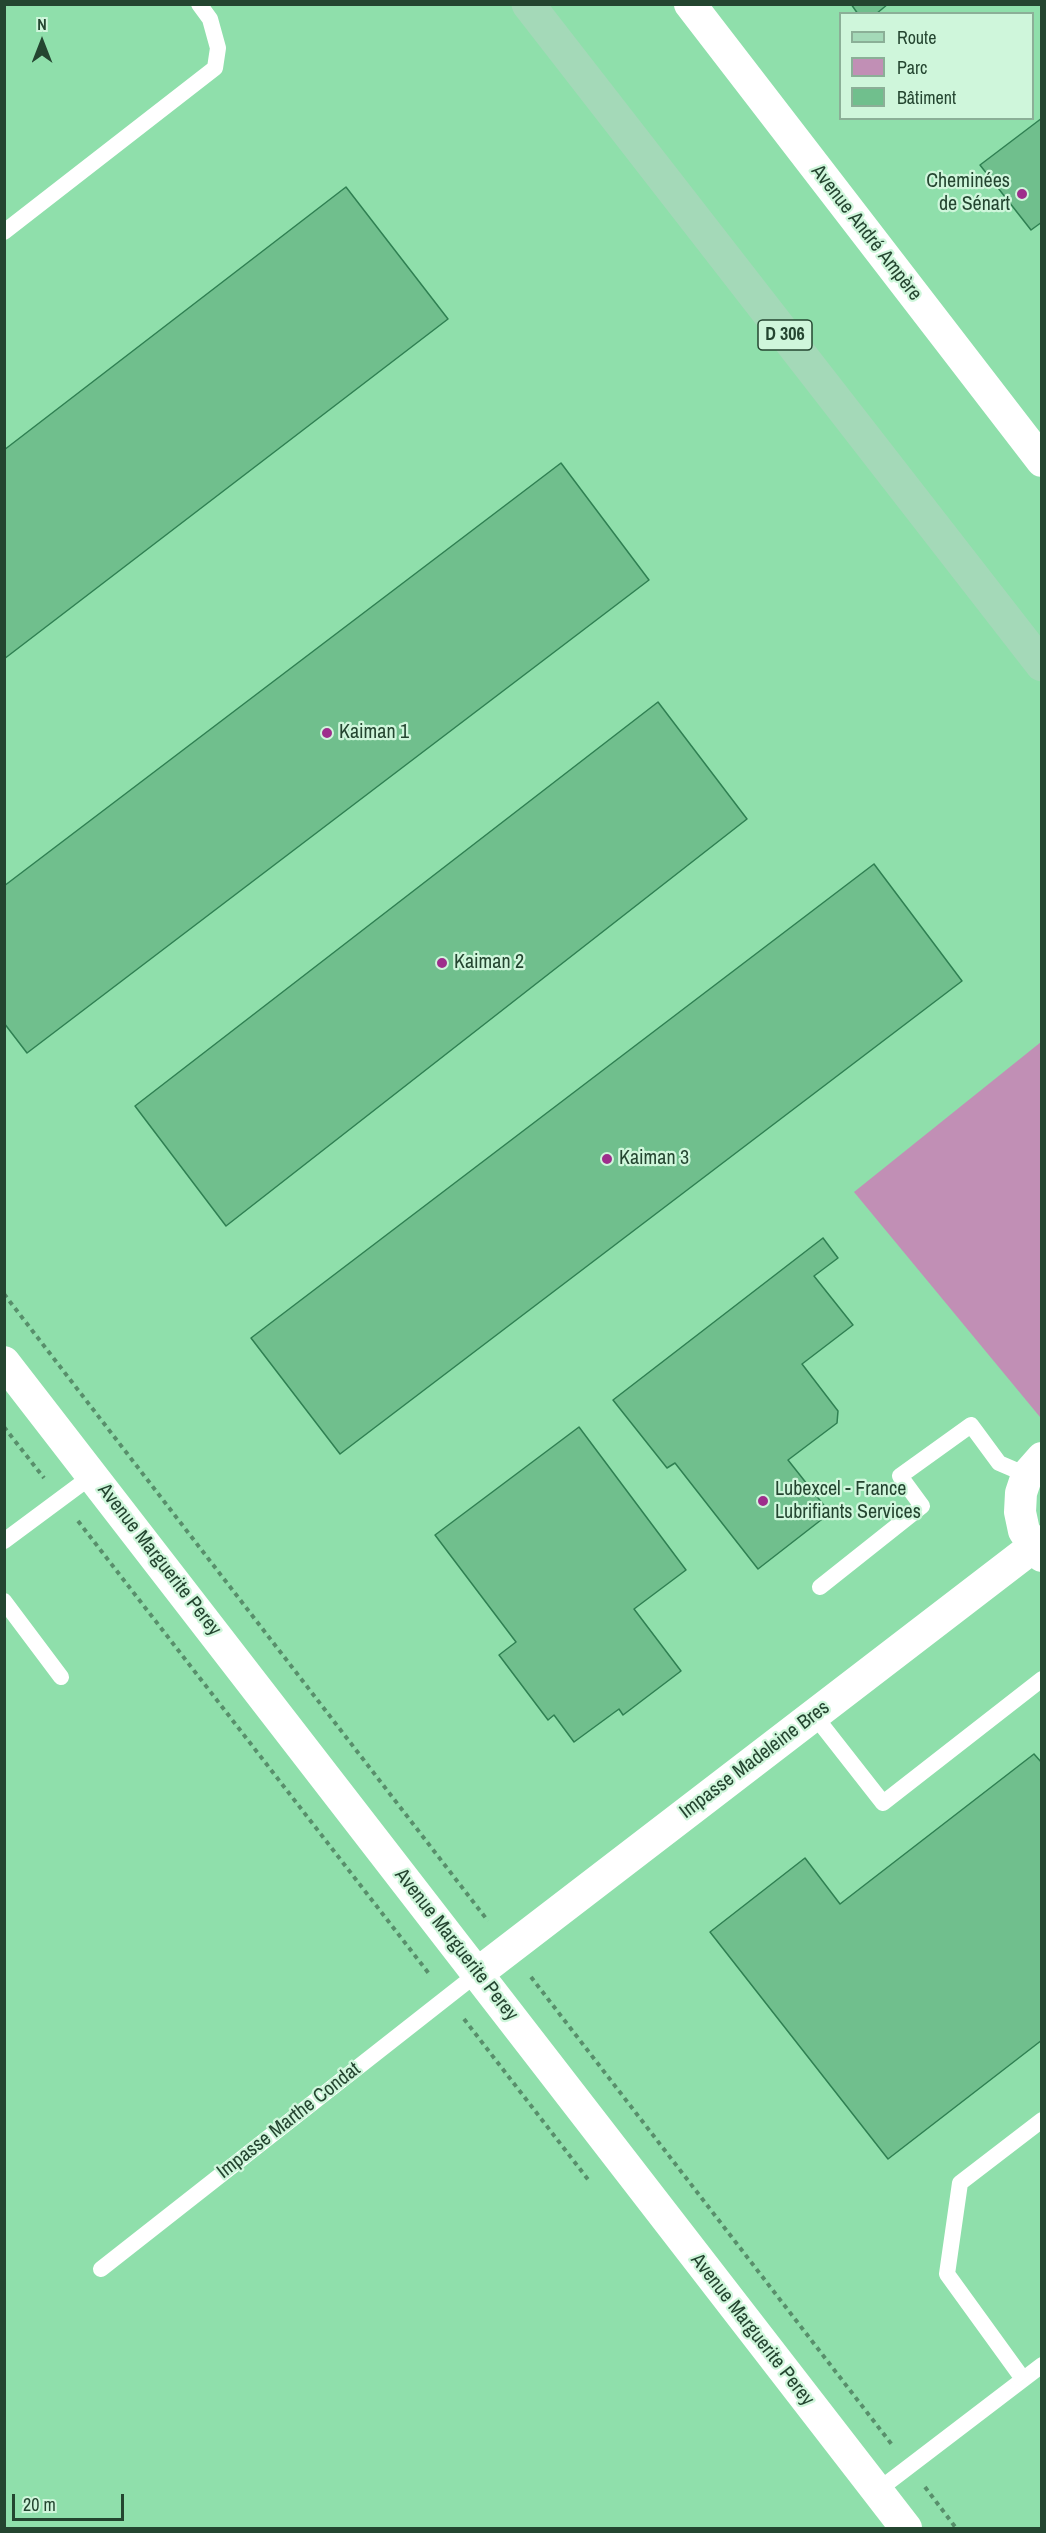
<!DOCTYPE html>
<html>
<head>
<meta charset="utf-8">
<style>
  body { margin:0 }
  #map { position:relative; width:1046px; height:2533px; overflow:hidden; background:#8fdfab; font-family:"Archivo Narrow",sans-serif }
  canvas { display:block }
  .frame { position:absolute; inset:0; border:6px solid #244530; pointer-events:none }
  .legend { position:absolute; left:839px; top:12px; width:195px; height:108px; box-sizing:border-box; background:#cff6db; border:2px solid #8baf97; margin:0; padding:8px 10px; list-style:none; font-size:18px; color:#244530 }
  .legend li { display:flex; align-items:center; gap:12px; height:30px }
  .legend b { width:30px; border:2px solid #8baf97 }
  .north { position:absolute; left:12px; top:12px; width:60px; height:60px; -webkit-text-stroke:4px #cff6db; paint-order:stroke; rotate:0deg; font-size:16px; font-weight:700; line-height:24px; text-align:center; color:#244530 }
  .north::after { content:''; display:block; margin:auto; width:21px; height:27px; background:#244530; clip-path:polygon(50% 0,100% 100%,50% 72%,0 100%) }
  .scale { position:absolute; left:12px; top:2494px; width:112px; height:27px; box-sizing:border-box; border:3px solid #244530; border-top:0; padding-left:8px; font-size:18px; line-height:21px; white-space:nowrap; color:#244530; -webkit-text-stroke:4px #cff6db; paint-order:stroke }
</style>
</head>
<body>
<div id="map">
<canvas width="1046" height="2533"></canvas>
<div class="frame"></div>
<ul class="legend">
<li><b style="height:8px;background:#a4d9b8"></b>Route</li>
<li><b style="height:16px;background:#c18fb5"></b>Parc</li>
<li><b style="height:16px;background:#70bf8d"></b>Bâtiment</li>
</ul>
<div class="north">N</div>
<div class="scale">20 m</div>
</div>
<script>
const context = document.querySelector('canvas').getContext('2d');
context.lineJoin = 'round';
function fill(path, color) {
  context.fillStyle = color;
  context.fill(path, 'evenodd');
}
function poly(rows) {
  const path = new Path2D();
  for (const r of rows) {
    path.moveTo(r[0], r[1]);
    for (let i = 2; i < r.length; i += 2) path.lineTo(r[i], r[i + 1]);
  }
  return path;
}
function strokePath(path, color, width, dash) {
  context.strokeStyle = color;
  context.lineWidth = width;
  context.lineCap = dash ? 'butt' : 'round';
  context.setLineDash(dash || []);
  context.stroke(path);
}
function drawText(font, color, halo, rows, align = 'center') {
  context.font = font + ' "Archivo Narrow",sans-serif';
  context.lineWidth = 4.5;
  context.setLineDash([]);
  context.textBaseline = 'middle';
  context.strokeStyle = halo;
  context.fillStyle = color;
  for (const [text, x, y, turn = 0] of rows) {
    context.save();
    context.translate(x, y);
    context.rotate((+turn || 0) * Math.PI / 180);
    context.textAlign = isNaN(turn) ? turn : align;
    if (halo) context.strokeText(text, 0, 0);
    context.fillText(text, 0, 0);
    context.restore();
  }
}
fill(poly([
  [1041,1042,1042,1416,1040,1417,854,1192]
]), '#c18fb5');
const building = poly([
  [851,4,888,4,876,14,858,14,851,4],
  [1042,118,1042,222,1031,230,980,165,1042,118],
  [346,187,448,319,4,659,4,450,346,187],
  [561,463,649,580,27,1053,4,1023,4,886,561,463],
  [658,702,747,819,226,1226,135,1106,658,702],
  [874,864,962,981,340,1454,251,1338,874,864],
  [823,1238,838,1258,814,1276,853,1325,802,1364,838,1411,837,1423,788,1460,830,1513,758,1569,675,1463,667,1468,613,1400,823,1238],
  [579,1427,686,1570,634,1609,681,1671,623,1715,619,1709,574,1742,554,1715,548,1720,499,1655,516,1642,435,1535,579,1427],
  [1034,1754,1042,1763,1042,2040,888,2159,710,1932,805,1858,840,1904,1034,1754]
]);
fill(building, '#70bf8d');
strokePath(building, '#2f8052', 1.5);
strokePath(poly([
  [4,1294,488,1921],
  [4,1427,44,1478],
  [78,1521,430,1975],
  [531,1977,893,2446],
  [464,2019,590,2182],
  [925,2487,956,2528]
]), '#588f6b', 4, [4.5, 4.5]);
strokePath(poly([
  [4,232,215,68,218,48,210,19,199,4],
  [4,1541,93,1475],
  [820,1587,922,1506,900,1476,971,1425,999,1463,1027,1475],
  [4,1601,61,1677],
  [814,1715,883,1803,1042,1679],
  [101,2269,478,1973],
  [1023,2379,947,2274,960,2183,1042,2120],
  [877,2491,1042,2365]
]), '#fff', 16);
strokePath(poly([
  [690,4,1042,461],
  [4,1362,906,2528],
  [1042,1458,1027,1475,1021,1493,1020,1512,1024,1531,1042,1556],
  [478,1973,1033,1547]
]), '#fff', 32);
strokePath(poly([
  [528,4,1042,665]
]), '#a4d9b8', 33);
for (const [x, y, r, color] of [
  [1022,194,6,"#9e2e8c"],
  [327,733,6,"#9e2e8c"],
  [442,963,6,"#9e2e8c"],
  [607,1159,6,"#9e2e8c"],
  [763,1501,6,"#9e2e8c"]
]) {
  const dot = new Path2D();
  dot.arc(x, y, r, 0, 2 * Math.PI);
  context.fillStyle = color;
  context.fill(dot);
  strokePath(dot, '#cff6db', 2);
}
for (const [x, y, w] of [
  [785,335,54]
]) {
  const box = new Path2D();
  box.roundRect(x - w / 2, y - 15, w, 30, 4.5);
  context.fillStyle = '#cff6db';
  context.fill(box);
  strokePath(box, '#244530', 1.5);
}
drawText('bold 18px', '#244530', null, [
  ["D 306",785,335]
]);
drawText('20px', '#244530', '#cff6db', [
  ["Cheminées",1010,182,"right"],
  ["de Sénart",1010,205,"right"],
  ["Kaiman 1",339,733],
  ["Kaiman 2",454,963],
  ["Kaiman 3",619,1159],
  ["Lubexcel - France",775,1490],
  ["Lubrifiants Services",775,1513]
], 'left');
drawText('20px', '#244530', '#cff6db', [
  ["Avenue André Ampère",866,233,52],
  ["Avenue Marguerite Perey",159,1560,52],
  ["Impasse Madeleine Bres",755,1760,-37],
  ["Avenue Marguerite Perey",456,1945,52],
  ["Impasse Marthe Condat",289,2121,-38],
  ["Avenue Marguerite Perey",752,2330,52]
]);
</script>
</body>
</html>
